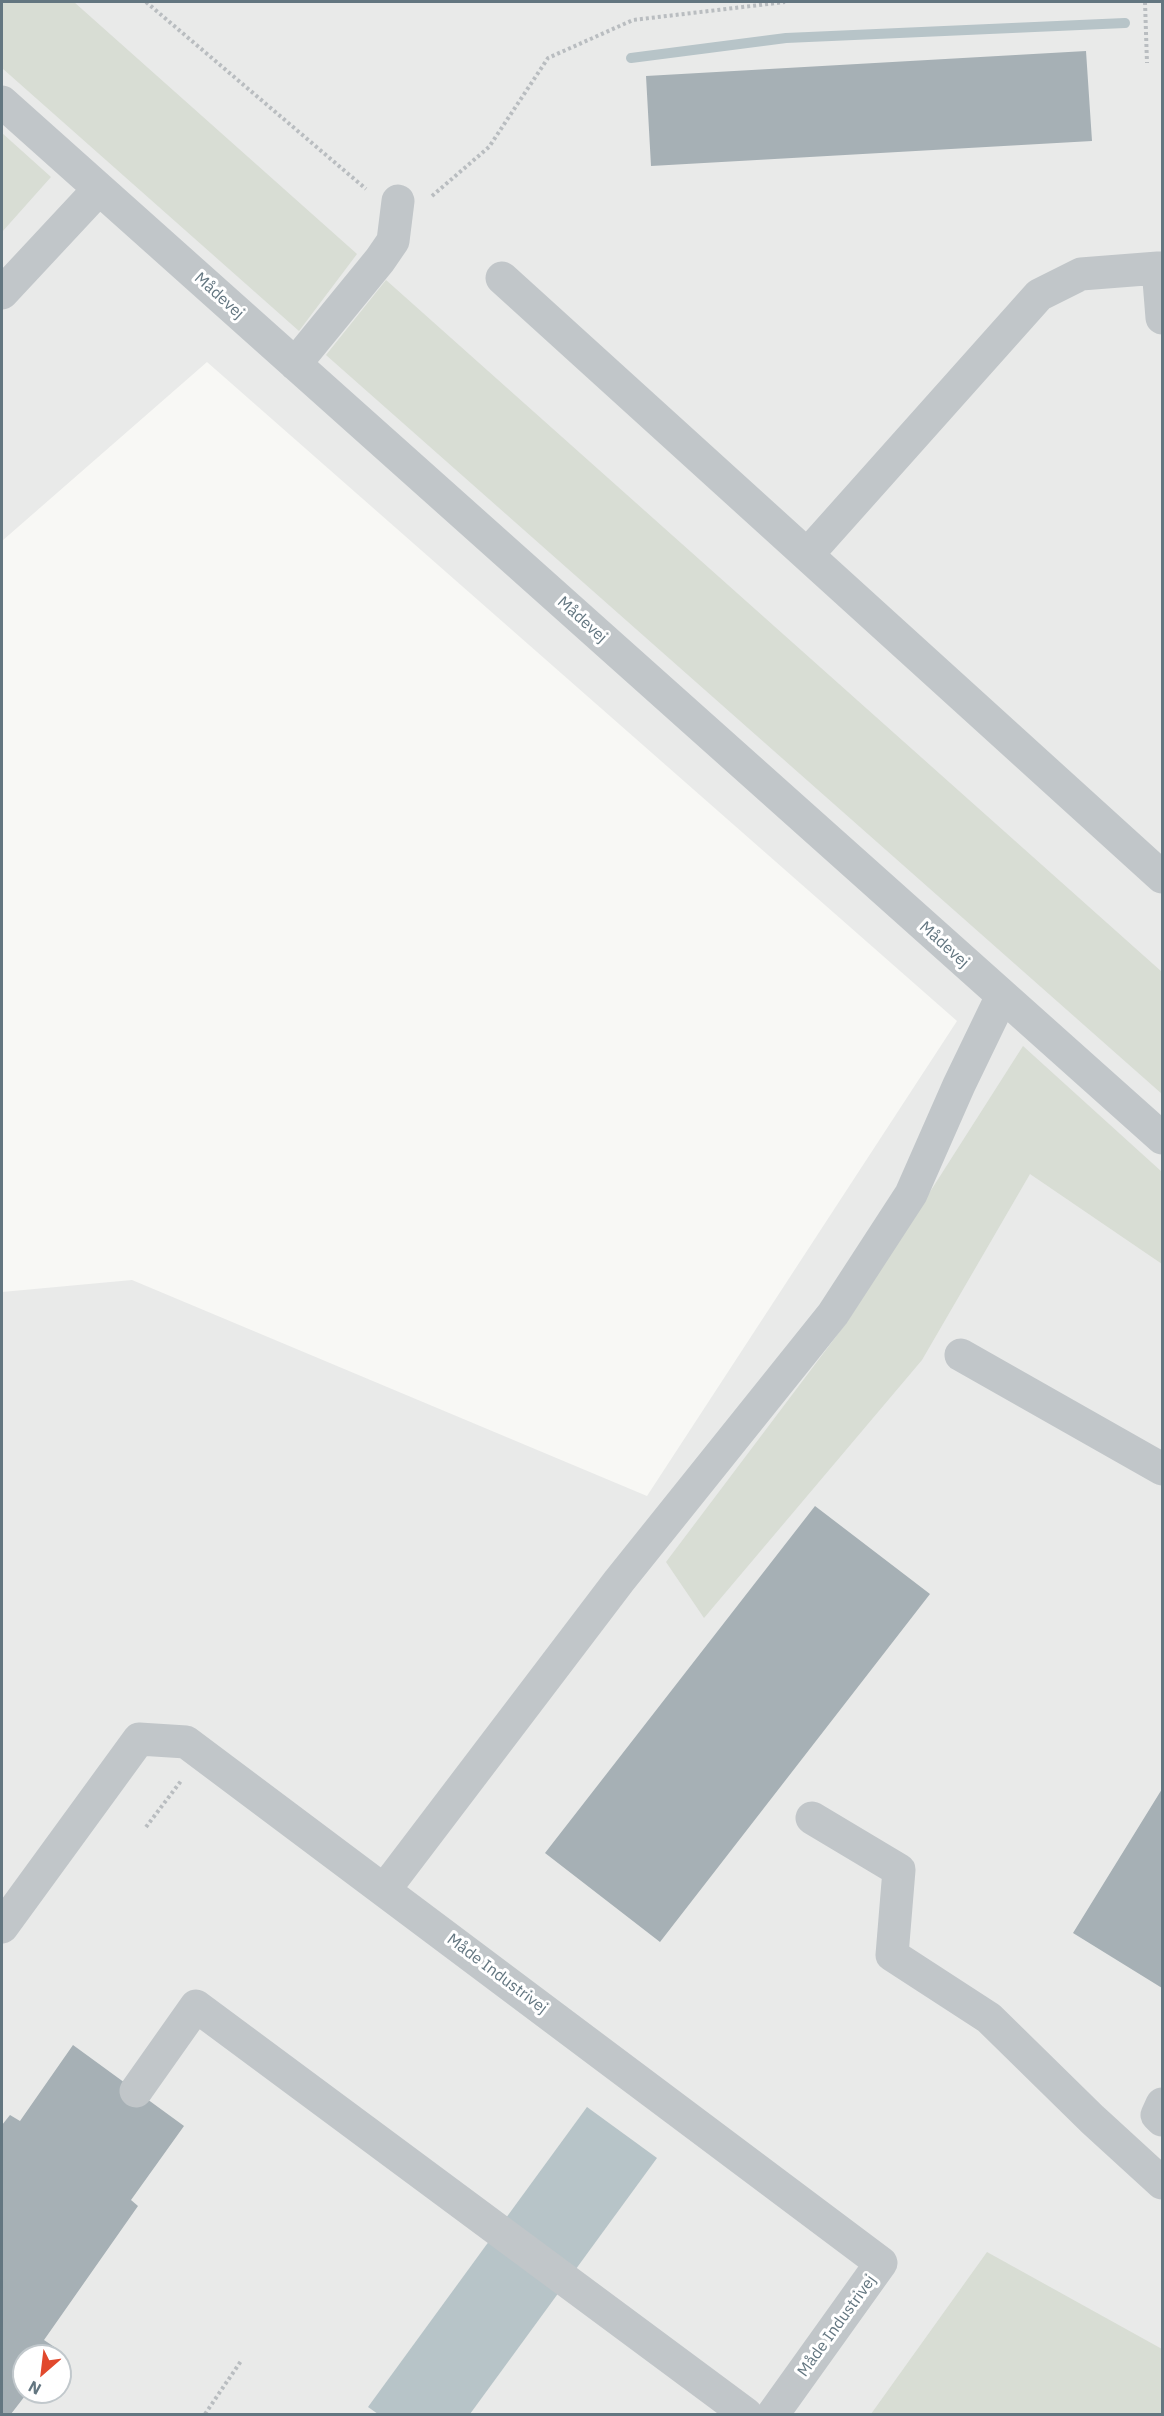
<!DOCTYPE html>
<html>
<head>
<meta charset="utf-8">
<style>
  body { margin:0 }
  #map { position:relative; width:1164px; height:2416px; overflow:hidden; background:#f8f8f5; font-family:"IBM Plex Sans",sans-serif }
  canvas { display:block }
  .frame { position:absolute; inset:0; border:3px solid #637680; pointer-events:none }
  .north { position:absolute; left:12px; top:2344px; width:60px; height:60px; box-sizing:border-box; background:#fff; border:2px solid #c1c8cc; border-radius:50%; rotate:208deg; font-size:16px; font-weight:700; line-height:24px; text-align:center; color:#637680 }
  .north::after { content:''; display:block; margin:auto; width:21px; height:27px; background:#e1492d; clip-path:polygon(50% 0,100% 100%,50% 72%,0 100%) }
</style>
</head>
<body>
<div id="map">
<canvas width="1164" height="2416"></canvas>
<div class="frame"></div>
<div class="north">N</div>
</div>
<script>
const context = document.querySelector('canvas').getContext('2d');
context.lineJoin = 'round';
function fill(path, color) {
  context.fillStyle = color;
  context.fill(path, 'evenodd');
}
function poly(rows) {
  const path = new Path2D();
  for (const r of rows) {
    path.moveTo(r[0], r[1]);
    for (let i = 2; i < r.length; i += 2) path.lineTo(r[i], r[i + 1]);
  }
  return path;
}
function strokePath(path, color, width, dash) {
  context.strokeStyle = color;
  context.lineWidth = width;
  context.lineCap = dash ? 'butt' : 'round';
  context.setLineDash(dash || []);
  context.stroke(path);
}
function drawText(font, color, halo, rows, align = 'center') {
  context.font = font + ' "IBM Plex Sans",sans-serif';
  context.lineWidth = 6;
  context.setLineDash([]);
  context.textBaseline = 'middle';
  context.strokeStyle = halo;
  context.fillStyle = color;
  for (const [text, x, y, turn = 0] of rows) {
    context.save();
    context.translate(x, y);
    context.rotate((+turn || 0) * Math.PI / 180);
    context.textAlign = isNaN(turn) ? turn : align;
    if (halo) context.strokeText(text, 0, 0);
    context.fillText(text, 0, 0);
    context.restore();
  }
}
fill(poly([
  [2,2,1162,2,1162,2414,2,2414,2,1292,132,1280,647,1496,957,1021,207,362,2,541],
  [24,2356,60,2356,60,2392,24,2392]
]), '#e9eae9');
fill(poly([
  [2,2,74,2,357,254,299,331,2,68],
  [2,133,51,177,2,232],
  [386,280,1162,972,1162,1094,326,355],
  [1023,1046,1162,1172,1162,1264,1030,1174,922,1360,704,1618,666,1562,847,1322],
  [987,2252,1162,2349,1162,2414,871,2414]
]), '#d8ddd4');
fill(poly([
  [587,2107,657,2158,470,2414,378,2414,368,2407]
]), '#b7c4c8');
strokePath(poly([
  [631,58,786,38,1125,23]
]), '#b7c4c8', 10);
fill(poly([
  [1086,51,1092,141,651,166,646,76],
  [815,1506,930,1594,660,1942,545,1853],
  [1162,1789,1162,1988,1073,1933],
  [73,2045,184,2126,131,2200,138,2206,44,2340,59,2350,55,2356,24,2356,24,2392,28,2392,11,2414,2,2414,2,2125,10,2115,20,2121]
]), '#a6b0b5');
strokePath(poly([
  [146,2,366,189],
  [1145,2,1147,63],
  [432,196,489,147,548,58,633,20,785,2],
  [146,1827,181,1781],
  [205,2414,241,2361]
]), '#b9bdc0', 4, [3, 3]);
strokePath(poly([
  [2,102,1162,1138],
  [1162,268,1158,268,1162,318],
  [502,278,1162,877],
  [2,293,99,189],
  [295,364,380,260,393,241,398,201],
  [807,555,1039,295,1081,274,1158,268],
  [961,1355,1162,1469],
  [812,1818,899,1870,892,1955,989,2018,1092,2119,1162,2183],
  [385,1889,619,1581,833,1314,911,1194,959,1085,1002,996],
  [2,1927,139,1739,186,1742,881,2263,773,2414],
  [136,2091,196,2006,746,2414],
  [1162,2104,1157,2115,1162,2120]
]), '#c1c6c9', 33);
drawText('16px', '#637680', '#fff', [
  ["Mådevej",219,296,42],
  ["Mådevej",582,620,42],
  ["Mådevej",944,945,42],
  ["Måde Industrivej",497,1974,37],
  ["Måde Industrivej",837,2326,-54]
]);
</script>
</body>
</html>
